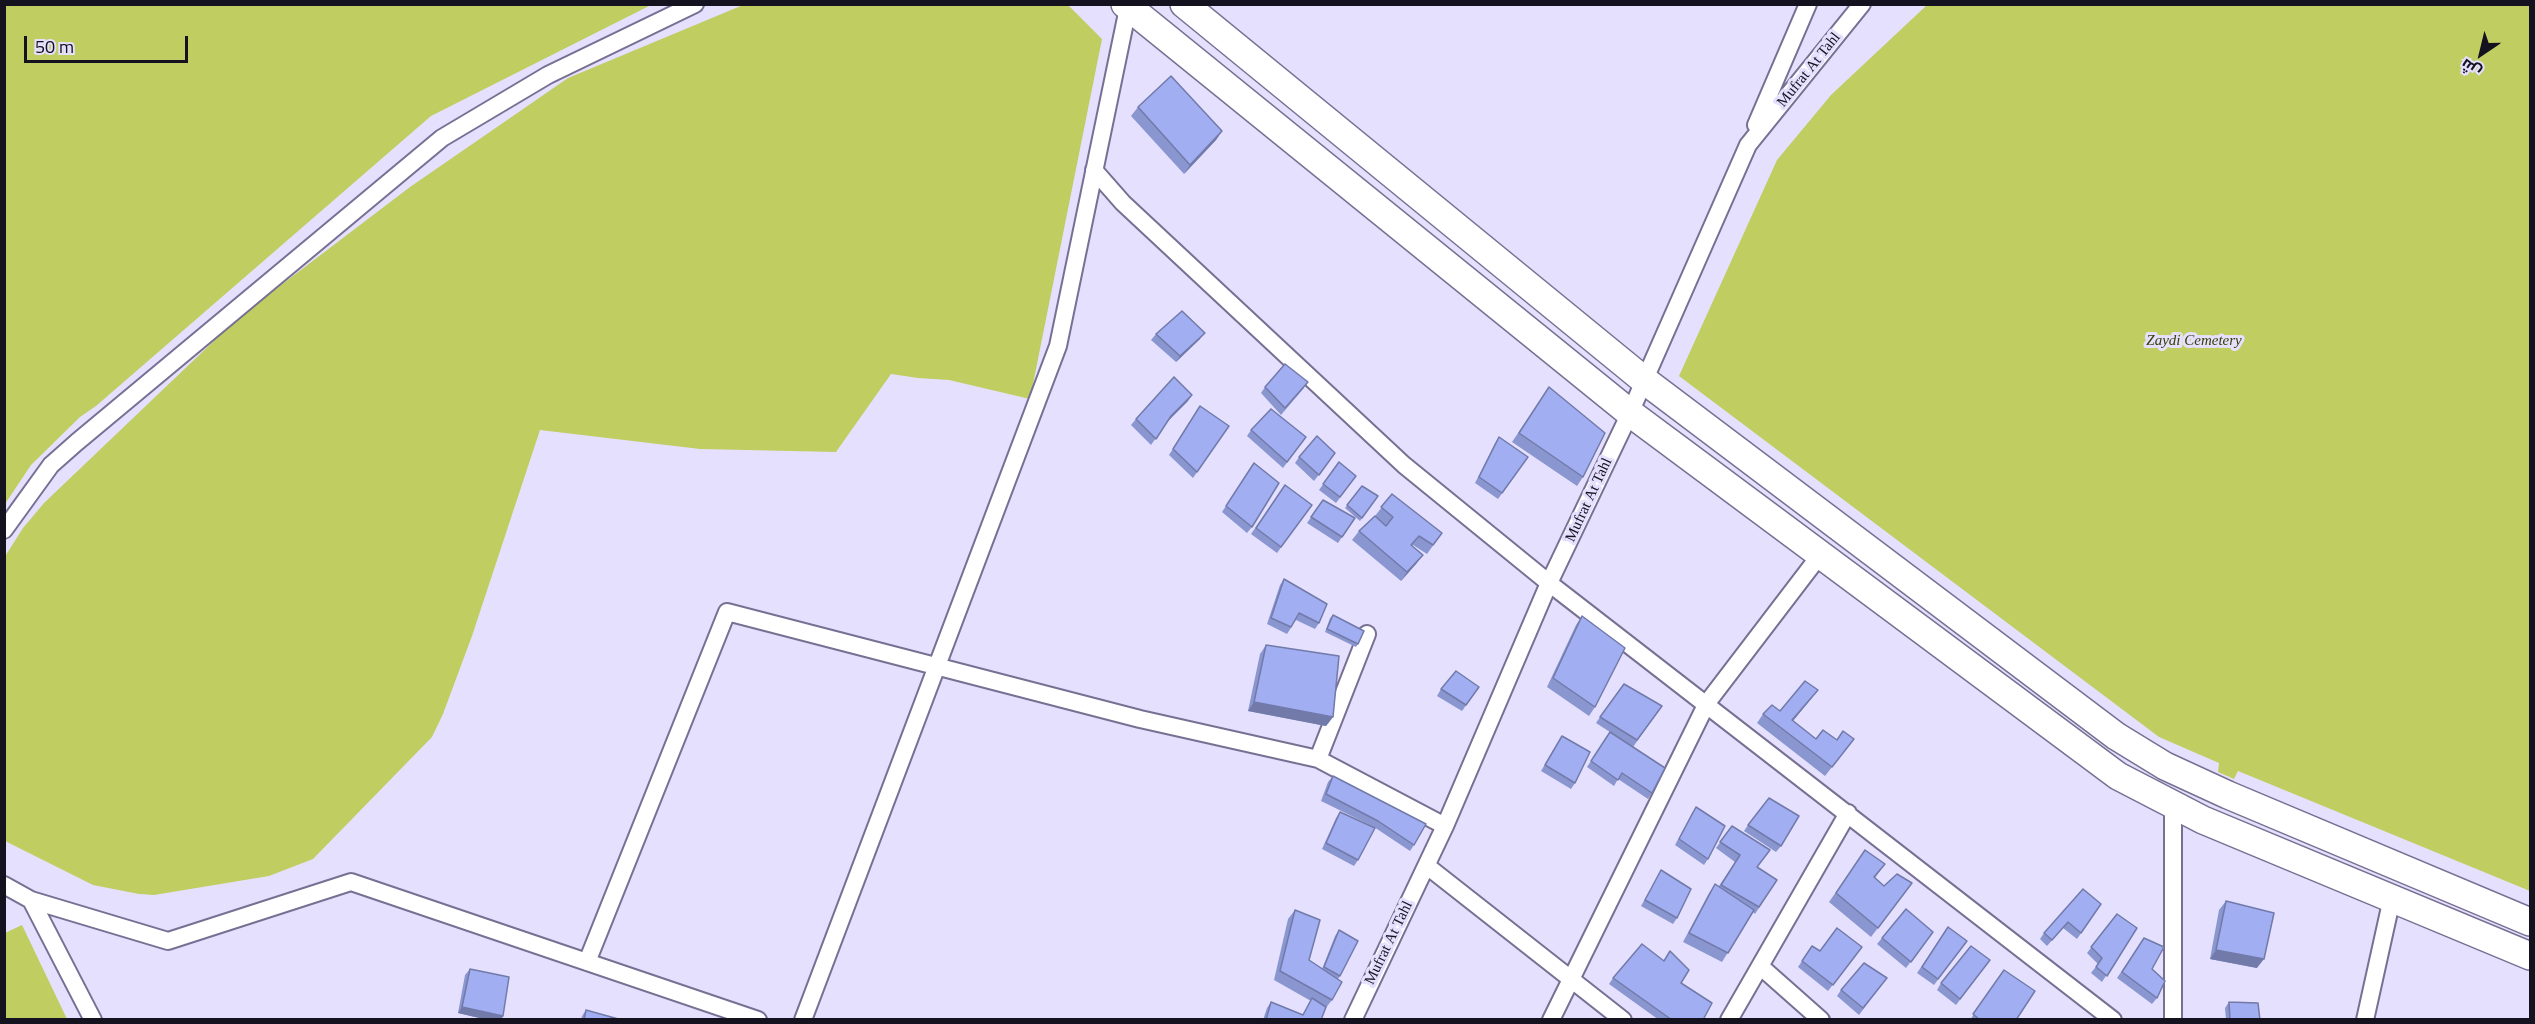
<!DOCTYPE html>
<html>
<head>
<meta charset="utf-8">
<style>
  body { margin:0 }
  #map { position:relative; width:2535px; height:1024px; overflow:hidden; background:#e6e0ff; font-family:Georgia,Cairo,serif }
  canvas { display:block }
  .frame { position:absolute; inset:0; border:6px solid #15121f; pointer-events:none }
  .north { position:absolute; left:2451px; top:24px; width:60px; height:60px; -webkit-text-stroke:4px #e6e0ff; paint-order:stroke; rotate:215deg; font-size:16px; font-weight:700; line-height:24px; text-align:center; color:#15121f }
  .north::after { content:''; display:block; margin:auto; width:21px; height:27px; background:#15121f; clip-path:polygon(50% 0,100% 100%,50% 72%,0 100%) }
  .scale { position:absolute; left:24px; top:36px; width:164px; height:27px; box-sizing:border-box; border:3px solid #15121f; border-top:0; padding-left:8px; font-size:18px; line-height:21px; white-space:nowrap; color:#15121f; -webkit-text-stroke:4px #e6e0ff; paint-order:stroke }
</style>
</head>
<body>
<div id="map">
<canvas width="2535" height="1024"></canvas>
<div class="frame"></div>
<div class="north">ش</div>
<div class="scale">50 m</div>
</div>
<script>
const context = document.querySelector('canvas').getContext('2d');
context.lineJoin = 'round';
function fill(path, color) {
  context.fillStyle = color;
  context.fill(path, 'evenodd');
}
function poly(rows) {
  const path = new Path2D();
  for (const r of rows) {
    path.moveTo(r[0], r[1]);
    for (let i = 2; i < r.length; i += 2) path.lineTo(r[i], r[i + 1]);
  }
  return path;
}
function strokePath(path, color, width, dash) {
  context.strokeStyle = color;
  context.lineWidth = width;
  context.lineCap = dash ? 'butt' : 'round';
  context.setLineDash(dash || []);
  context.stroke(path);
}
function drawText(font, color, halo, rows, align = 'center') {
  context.font = font + ' Georgia,serif';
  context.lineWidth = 6;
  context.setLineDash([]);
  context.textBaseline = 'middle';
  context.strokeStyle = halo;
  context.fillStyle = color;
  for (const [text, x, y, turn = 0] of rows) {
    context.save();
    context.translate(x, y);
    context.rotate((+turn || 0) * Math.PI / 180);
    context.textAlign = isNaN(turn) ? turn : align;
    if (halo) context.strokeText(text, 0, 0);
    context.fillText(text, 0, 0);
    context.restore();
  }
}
fill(poly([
  [5,4,651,4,651,5,431,116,96,406,80,417,31,465,5,504],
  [743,5,1068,5,1102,39,1030,399,949,380,918,378,891,374,836,452,700,449,540,430,472,636,443,714,432,737,313,859,269,876,154,895,139,894,93,885,5,841,4,558,23,528,44,503,239,317,410,187,568,78],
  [1927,5,2530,5,2530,891,2238,771,2234,779,2218,772,2219,763,2159,737,1679,376,1777,160,1831,95],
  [22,925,67,1019,5,1019,5,933]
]), '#c0cd60');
const minor = poly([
  [1756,125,1808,4],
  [1094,170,1123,203,1404,465,1549,583,2113,1020],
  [4,530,51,465,77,442,442,138,548,75,695,4],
  [1318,759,1367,634],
  [2173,805,2173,1020],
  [1427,866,1623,1020],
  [4,885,31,900,168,941,351,882,758,1020],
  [31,900,93,1020],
  [587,962,727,612,1140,719,1318,759,1445,826],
  [1760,966,1821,1020],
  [803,1020,1058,346,1128,8],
  [1353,1020,1445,826,1549,583,1630,413,1748,145,1862,4],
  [1551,1020,1707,703,1820,555],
  [1729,1020,1848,813],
  [2365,1020,2392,898]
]);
const primary = poly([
  [1125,4,1630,413,2118,776,2203,820,2530,956],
  [1184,4,1644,380,2116,736,2165,766,2228,795,2530,922]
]);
strokePath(minor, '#787093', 20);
strokePath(primary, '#787093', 30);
strokePath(minor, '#fff', 16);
strokePath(primary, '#fff', 27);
fill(poly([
  [1138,107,1222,131,1216,140,1184,174,1131,116],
  [1156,334,1200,339,1176,362,1151,340],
  [1265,387,1304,388,1281,415,1261,393],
  [1549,387,1583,477,1577,486,1512,442],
  [1188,401,1167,422,1151,445,1131,425,1136,419],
  [1196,412,1229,426,1193,478,1169,455],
  [1251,430,1306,437,1283,468,1247,436],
  [1499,437,1528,457,1498,499,1475,483,1495,443],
  [1299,457,1331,459,1314,481,1295,463],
  [1339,462,1356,476,1336,503,1319,490],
  [1254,463,1252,527,1247,533,1222,512],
  [1285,485,1312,505,1277,553,1251,534],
  [1362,486,1378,496,1360,521,1345,508],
  [1392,494,1442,533,1427,554,1413,545,1412,546,1423,555,1416,564,1401,581,1352,540,1359,531,1375,516],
  [1323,500,1355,518,1338,543,1307,523],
  [1284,579,1319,623,1315,629,1296,620,1287,634,1267,624,1280,585],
  [1333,615,1358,644,1356,647,1325,632,1330,618],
  [1582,616,1595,707,1589,716,1547,687,1576,625],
  [1266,645,1333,717,1326,726,1248,711,1260,654],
  [1479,687,1462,711,1437,696,1441,689],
  [1818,690,1793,721,1816,739,1837,740,1854,739,1825,776,1757,723,1763,714,1780,711],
  [1662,706,1633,747,1596,723,1600,717],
  [1610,732,1652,793,1648,799,1618,779,1614,786,1587,767],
  [1562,736,1575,783,1571,789,1541,771],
  [1333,776,1414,845,1410,851,1374,827,1321,801,1328,782],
  [1696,807,1708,859,1704,865,1675,845,1692,813],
  [1340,812,1358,860,1354,866,1322,849,1336,818],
  [1748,825,1781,846,1776,852,1744,831],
  [1732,826,1757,867,1777,880,1755,914,1753,912,1722,962,1683,942,1709,893,1715,884,1719,886,1735,862,1716,848],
  [1865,850,1885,864,1875,878,1884,886,1912,883,1871,937,1829,902],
  [1661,870,1677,918,1673,924,1641,906],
  [2226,901,2257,968,2210,959,2219,910],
  [2101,904,2077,939,2063,928,2047,946,2040,939,2044,933],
  [1295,910,1309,960,1322,969,1335,936,1339,930,1340,976,1338,979,1332,1000,1325,1009,1321,1020,1263,1020,1267,1008,1271,1002,1302,1015,1311,1001,1274,980,1288,919],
  [2117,914,2137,928,2102,982,2091,973,2098,964,2087,953],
  [1948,927,1967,941,1934,985,1917,973],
  [1933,932,1906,968,1877,944,1882,938],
  [2144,938,2152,969,2157,998,2152,1004,2117,978],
  [1812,946,1820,951,1862,947,1828,991,1798,967],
  [1990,960,1956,1005,1937,990,1941,983],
  [470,969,503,1016,501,1020,488,1020,458,1013,465,975],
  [2004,970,2016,1020,1970,1020],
  [1613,978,1681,983,1703,1020,1659,1020,1609,984],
  [1887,978,1859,1015,1837,996,1841,990],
  [2229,1002,2260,1020,2226,1020,2225,1008],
  [586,1010,622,1020,581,1020,582,1016]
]), '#8a96cf');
fill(poly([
  [1222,131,1216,140,1184,174,1190,165],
  [1205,333,1200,339,1176,362,1180,356],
  [1192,395,1188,401,1167,422,1171,416],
  [1423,555,1416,564,1401,581,1407,572],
  [1818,690,1811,699,1786,729,1792,720],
  [1254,702,1333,717,1326,726,1248,711],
  [2216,950,2264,959,2257,968,2210,959],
  [462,1007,503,1016,501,1020,488,1020,458,1013]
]), '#717aa9');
const building = poly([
  [1171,76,1222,131,1190,165,1138,107,1171,76],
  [1182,311,1205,333,1180,356,1156,334,1182,311],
  [1285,364,1308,382,1285,408,1265,387,1285,364],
  [1174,377,1192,395,1171,416,1156,439,1136,419,1174,377],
  [1549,387,1605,433,1583,477,1519,433,1549,387],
  [1200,406,1229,426,1197,472,1173,449,1200,406],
  [1271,409,1306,437,1287,462,1251,430,1271,409],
  [1317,436,1335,453,1319,475,1299,457,1317,436],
  [1499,437,1528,457,1502,493,1479,477,1499,437],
  [1339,462,1356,476,1340,497,1323,484,1339,462],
  [1254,463,1279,483,1252,527,1226,506,1254,463],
  [1285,485,1312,505,1281,547,1256,528,1285,485],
  [1362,486,1378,496,1362,518,1347,505,1362,486],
  [1392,494,1442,533,1433,545,1419,536,1411,545,1423,555,1407,572,1359,531,1375,516,1386,526,1393,517,1381,507,1392,494],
  [1323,500,1355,518,1342,537,1311,517,1323,500],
  [1284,579,1327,604,1319,623,1299,613,1291,627,1271,618,1284,579],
  [1333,615,1364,631,1358,644,1327,629,1333,615],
  [1582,616,1625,648,1595,707,1553,678,1582,616],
  [1266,645,1339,656,1333,717,1254,702,1266,645],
  [1456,671,1479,687,1466,705,1441,689,1456,671],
  [1805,681,1818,690,1792,720,1816,739,1823,730,1837,740,1843,731,1854,739,1832,767,1763,714,1772,705,1780,711,1805,681],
  [1624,684,1662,706,1637,740,1600,717,1624,684],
  [1610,732,1665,768,1652,793,1622,773,1618,780,1591,761,1610,732],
  [1562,736,1590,752,1575,783,1545,765,1562,736],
  [1333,776,1426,824,1414,845,1378,821,1326,794,1333,776],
  [1769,798,1799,816,1781,846,1748,825,1769,798],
  [1696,807,1725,826,1708,859,1679,839,1696,807],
  [1340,812,1375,828,1358,860,1326,843,1340,812],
  [1732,826,1770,850,1757,867,1777,880,1759,907,1721,885,1740,855,1720,842,1732,826],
  [1865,850,1885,864,1874,877,1884,886,1897,874,1912,883,1878,928,1836,893,1865,850],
  [1661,870,1691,889,1677,918,1645,900,1661,870],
  [1715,884,1754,910,1728,953,1689,933,1715,884],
  [2083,889,2101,904,2081,933,2068,922,2052,940,2044,933,2083,889],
  [2226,901,2274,913,2264,959,2216,950,2226,901],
  [1906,909,1933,932,1911,962,1882,938,1906,909],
  [1295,910,1320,920,1309,960,1342,982,1332,1000,1280,971,1295,910],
  [2117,914,2137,928,2107,976,2096,967,2102,958,2091,947,2117,914],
  [1948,927,1967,941,1938,979,1922,967,1948,927],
  [1837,928,1862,947,1833,985,1802,961,1812,946,1820,951,1837,928],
  [1339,930,1358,941,1340,976,1324,967,1339,930],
  [2144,938,2164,947,2152,969,2165,981,2157,998,2122,972,2144,938],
  [1642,944,1664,961,1670,951,1689,970,1681,983,1712,1003,1703,1020,1672,1020,1613,978,1642,944],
  [1971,946,1990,960,1960,999,1941,983,1971,946],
  [1864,963,1887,978,1863,1008,1841,990,1864,963],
  [470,969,509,977,503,1016,462,1007,470,969],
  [2004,970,2035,991,2016,1020,1980,1020,1973,1014,2004,970],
  [1312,998,1326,1007,1321,1020,1266,1020,1271,1002,1303,1015,1312,998],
  [2229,1002,2258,1003,2260,1020,2230,1020,2229,1002],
  [586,1010,622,1020,584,1020,586,1010]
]);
fill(building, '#a1aef1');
strokePath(building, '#717aa9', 1.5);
drawText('15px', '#15121f', '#e6e0ff', [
  ["Mufrat At Tahl",1809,70,-51],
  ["Mufrat At Tahl",1589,500,-65],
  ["Mufrat At Tahl",1389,943,-64]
]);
drawText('italic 15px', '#383d02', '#e6e0ff', [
  ["Zaydi Cemetery",2194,341]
]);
</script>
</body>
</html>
